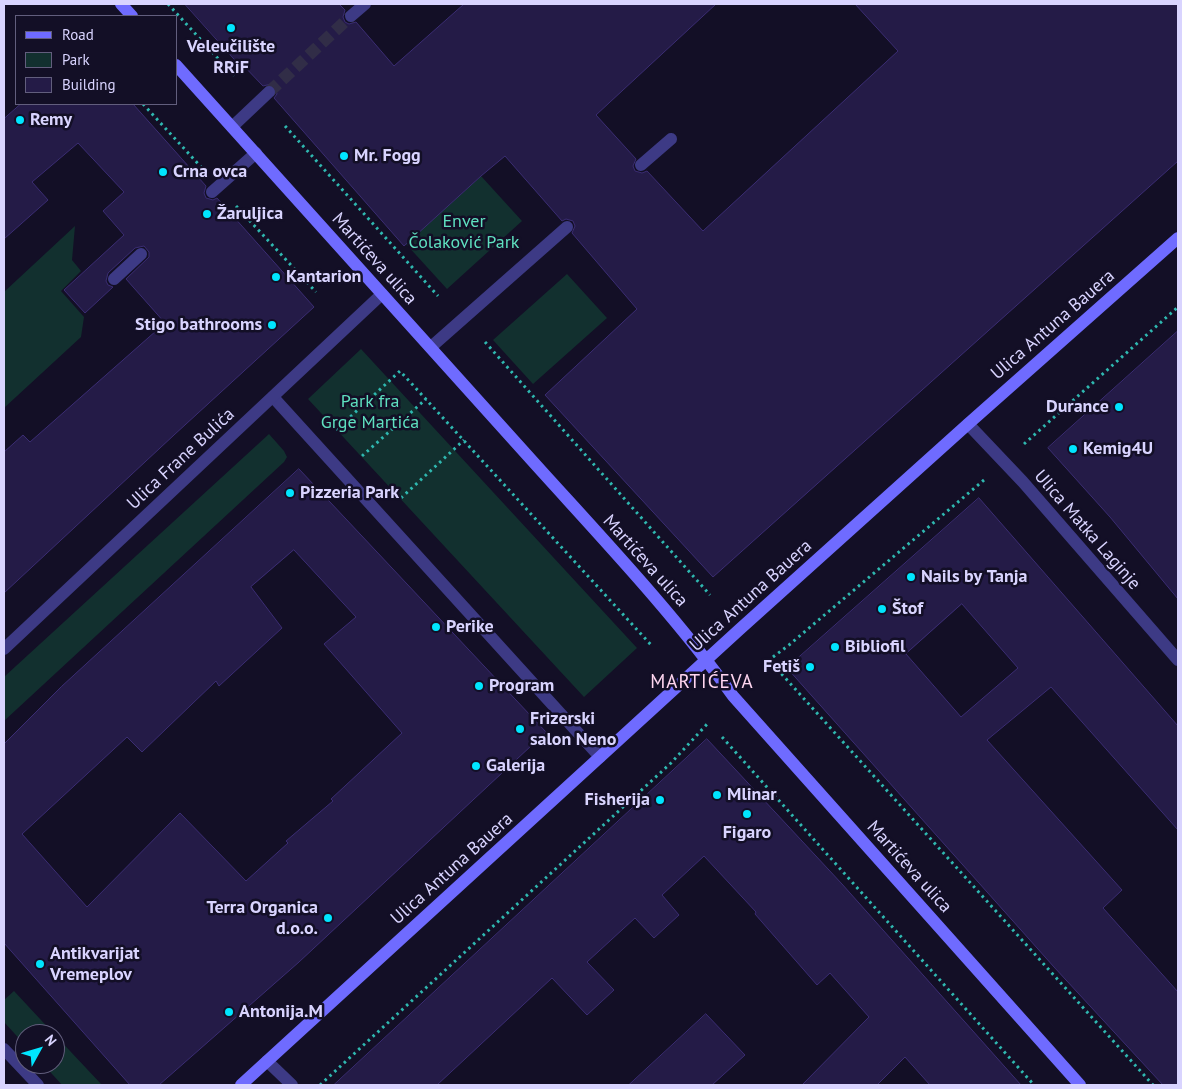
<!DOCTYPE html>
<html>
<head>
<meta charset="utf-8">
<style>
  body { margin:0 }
  #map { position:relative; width:1182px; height:1089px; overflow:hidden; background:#130f26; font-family:"PT Sans",sans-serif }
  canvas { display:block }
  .frame { position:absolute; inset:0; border:5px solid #d9d4ff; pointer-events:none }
  .legend { position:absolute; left:15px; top:15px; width:162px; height:90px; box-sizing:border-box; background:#130f26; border:1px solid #625e7d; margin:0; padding:6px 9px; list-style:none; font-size:15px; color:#d9d4ff }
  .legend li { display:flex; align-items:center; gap:10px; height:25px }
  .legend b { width:25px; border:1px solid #625e7d }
  .north { position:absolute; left:15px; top:1024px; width:50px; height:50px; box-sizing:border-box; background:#130f26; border:1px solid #625e7d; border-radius:50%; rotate:51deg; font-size:14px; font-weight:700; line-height:20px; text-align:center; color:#d9d4ff }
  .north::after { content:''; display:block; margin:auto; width:18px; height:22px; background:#00e5ff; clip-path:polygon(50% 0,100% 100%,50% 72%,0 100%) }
</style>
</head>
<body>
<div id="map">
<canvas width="1182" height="1089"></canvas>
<div class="frame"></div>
<ul class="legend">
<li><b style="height:6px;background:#6f6bff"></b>Road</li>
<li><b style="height:14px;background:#12302f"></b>Park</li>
<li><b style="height:14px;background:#241b47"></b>Building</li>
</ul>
<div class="north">N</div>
</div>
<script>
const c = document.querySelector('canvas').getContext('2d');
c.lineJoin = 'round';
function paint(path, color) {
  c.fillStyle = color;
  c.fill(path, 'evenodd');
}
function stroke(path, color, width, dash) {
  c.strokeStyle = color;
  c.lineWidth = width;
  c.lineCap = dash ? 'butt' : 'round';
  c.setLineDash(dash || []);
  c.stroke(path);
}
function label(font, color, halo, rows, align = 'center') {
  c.font = font + ' "PT Sans",sans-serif';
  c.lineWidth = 5;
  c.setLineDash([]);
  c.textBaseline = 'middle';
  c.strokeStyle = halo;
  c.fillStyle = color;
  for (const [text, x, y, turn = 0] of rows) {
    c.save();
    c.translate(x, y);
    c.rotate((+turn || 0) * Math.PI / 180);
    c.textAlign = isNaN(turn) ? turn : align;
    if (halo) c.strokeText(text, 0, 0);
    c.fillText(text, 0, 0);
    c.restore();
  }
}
paint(new Path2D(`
  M481 176 522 221 447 289 406 244Z
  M75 226 72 260 81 271 61 291 84 317 81 337 4 408V292Z
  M567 274 607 318 533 384 493 340Z
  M361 349 637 648 584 697 308 399Z
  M269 434 284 451 287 457 284 462 4 721V677Z
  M14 991 54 1034H25V1045L4 1022V1000Z
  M55 1035 102 1085H62L43 1064H55Z`), '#12302f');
const building = new Path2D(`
  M185 4H339L345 10 343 17 345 22 349 24 356 22 394 66 464 4H716L596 115 636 159 633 166 635 171 642 173 647 171 703 231 898 51 855 4H1178V161L713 577 545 395 637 309 572 233 575 226 573 221 566 219 562 221 505 156 481 176 404 246 274 98 277 94 275 87 271 84 263 86 240 62 238 63Z
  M21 104H133L206 186 204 193 206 198 213 200 217 198 314 307 174 435 4 593V452L23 435 30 442 165 323 126 279 149 257V252L144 246 135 248 108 273 106 281 108 285 113 287 85 313 64 290 124 235 103 211 124 192 78 143 32 182 48 200 4 239V119Z
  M1178 331V599L1110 517 1048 448Z
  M299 469 546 732 299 962 159 1085H130L4 943V744L61 687ZM294 550 356 617 324 644 402 733 331 799 333 801 286 841 288 843 246 881 180 813 87 907 22 834 127 737 142 752 216 681 219 686 282 628 251 587Z
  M979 498 1178 726V830L1051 687 987 740 1122 890 1103 908 1178 992V1085H1163L1054 967 787 668ZM962 604 1018 668 961 717 906 654Z
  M707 739 842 884 1021 1085H930L905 1057 877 1085H802L869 1017 830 973 817 985 755 914 756 912 704 856 662 895 679 915 654 938 635 918 587 962 614 990 587 1015 552 978 437 1085H334Z
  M706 1014 745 1055 712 1085H629Z`);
paint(building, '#241b47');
stroke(building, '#3b2d73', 1);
stroke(new Path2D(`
  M269 92 351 16`), '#312d47', 12, [12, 6]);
stroke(new Path2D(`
  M168 4 234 76
  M143 104 202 168
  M285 126 438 296
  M236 206 316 292
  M485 342 710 595
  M336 430 400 371 652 646
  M1024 444 1178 307
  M362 456 426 399
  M984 480 789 645 769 660 1153 1085
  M401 498 464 440
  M722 737 1034 1085
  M320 1085 671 763 709 722`), '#2fb8b0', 3, [2.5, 4]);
stroke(new Path2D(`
  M641 165 671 139
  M212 192 256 153
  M114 279 141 254
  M431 347 567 227
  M273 397 600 757
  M267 1061 292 1085`), '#3d3a85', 12);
stroke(new Path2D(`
  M351 16 365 4
  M232 127 269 92
  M968 424 1023 482 1178 660
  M4 649 382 294
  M4 1049 38 1085`), '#3d3a85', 12);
stroke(new Path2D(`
  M121 4 132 16
  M176 65C294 195 411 325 527 455 598 534 672 611 733 696L1080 1085
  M241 1085 740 629 968 424 1178 238`), '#6f6bff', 12);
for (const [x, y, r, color] of [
  [231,28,5,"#00e5ff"],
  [20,120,5,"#00e5ff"],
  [344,156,5,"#00e5ff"],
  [163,172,5,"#00e5ff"],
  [207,214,5,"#00e5ff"],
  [276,277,5,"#00e5ff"],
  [272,325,5,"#00e5ff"],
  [1119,407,5,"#00e5ff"],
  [1073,449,5,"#00e5ff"],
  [290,493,5,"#00e5ff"],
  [911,577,5,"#00e5ff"],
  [882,609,5,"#00e5ff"],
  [436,627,5,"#00e5ff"],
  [835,647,5,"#00e5ff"],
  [810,667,5,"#00e5ff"],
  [479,686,5,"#00e5ff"],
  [520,729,5,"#00e5ff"],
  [476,766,5,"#00e5ff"],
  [717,795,5,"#00e5ff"],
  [660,800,5,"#00e5ff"],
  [747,814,5,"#00e5ff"],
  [328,918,5,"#00e5ff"],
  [40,964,5,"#00e5ff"],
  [229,1012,5,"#00e5ff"]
]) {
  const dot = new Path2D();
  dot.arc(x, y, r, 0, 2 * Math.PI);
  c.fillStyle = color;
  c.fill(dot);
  stroke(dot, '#130f26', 2);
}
label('bold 18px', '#d9d4ff', '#130f26', [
  ["Veleučilište",231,47,"center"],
  ["RRiF",231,68,"center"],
  ["Remy",30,120],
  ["Mr. Fogg",354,156],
  ["Crna ovca",173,172],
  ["Žaruljica",217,214],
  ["Kantarion",286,277],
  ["Stigo bathrooms",262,325,"right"],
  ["Durance",1109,407,"right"],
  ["Kemig4U",1083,449],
  ["Pizzeria Park",300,493],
  ["Nails by Tanja",921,577],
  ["Štof",892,609],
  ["Perike",446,627],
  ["Bibliofil",845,647],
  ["Fetiš",800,667,"right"],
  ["Program",489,686],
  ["Frizerski",530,719],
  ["salon Neno",530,740],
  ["Galerija",486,766],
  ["Mlinar",727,795],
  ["Fisherija",650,800,"right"],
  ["Figaro",747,833,"center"],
  ["Terra Organica",318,908,"right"],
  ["d.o.o.",318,929,"right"],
  ["Antikvarijat",50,954],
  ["Vremeplov",50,975],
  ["Antonija.M",239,1012]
], 'left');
label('18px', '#5fe0c0', '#130f26', [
  ["Enver",464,222],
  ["Čolaković Park",464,243],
  ["Park fra",370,402],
  ["Grge Martića",370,423]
]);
label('18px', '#d9d4ff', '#130f26', [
  ["Martićeva ulica",374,259,48],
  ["Ulica Antuna Bauera",1053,325,-41],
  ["Ulica Frane Bulića",181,459,-43],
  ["Ulica Matka Laginje",1087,530,49],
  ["Martićeva ulica",645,561,48],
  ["Ulica Antuna Bauera",751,596,-42],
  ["Martićeva ulica",909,867,48],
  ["Ulica Antuna Bauera",452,869,-42]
]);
c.letterSpacing = '1px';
label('19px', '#ffd6f0', '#130f26', [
  ["MARTIĆEVA",702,683]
]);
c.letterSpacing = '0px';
</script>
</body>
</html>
